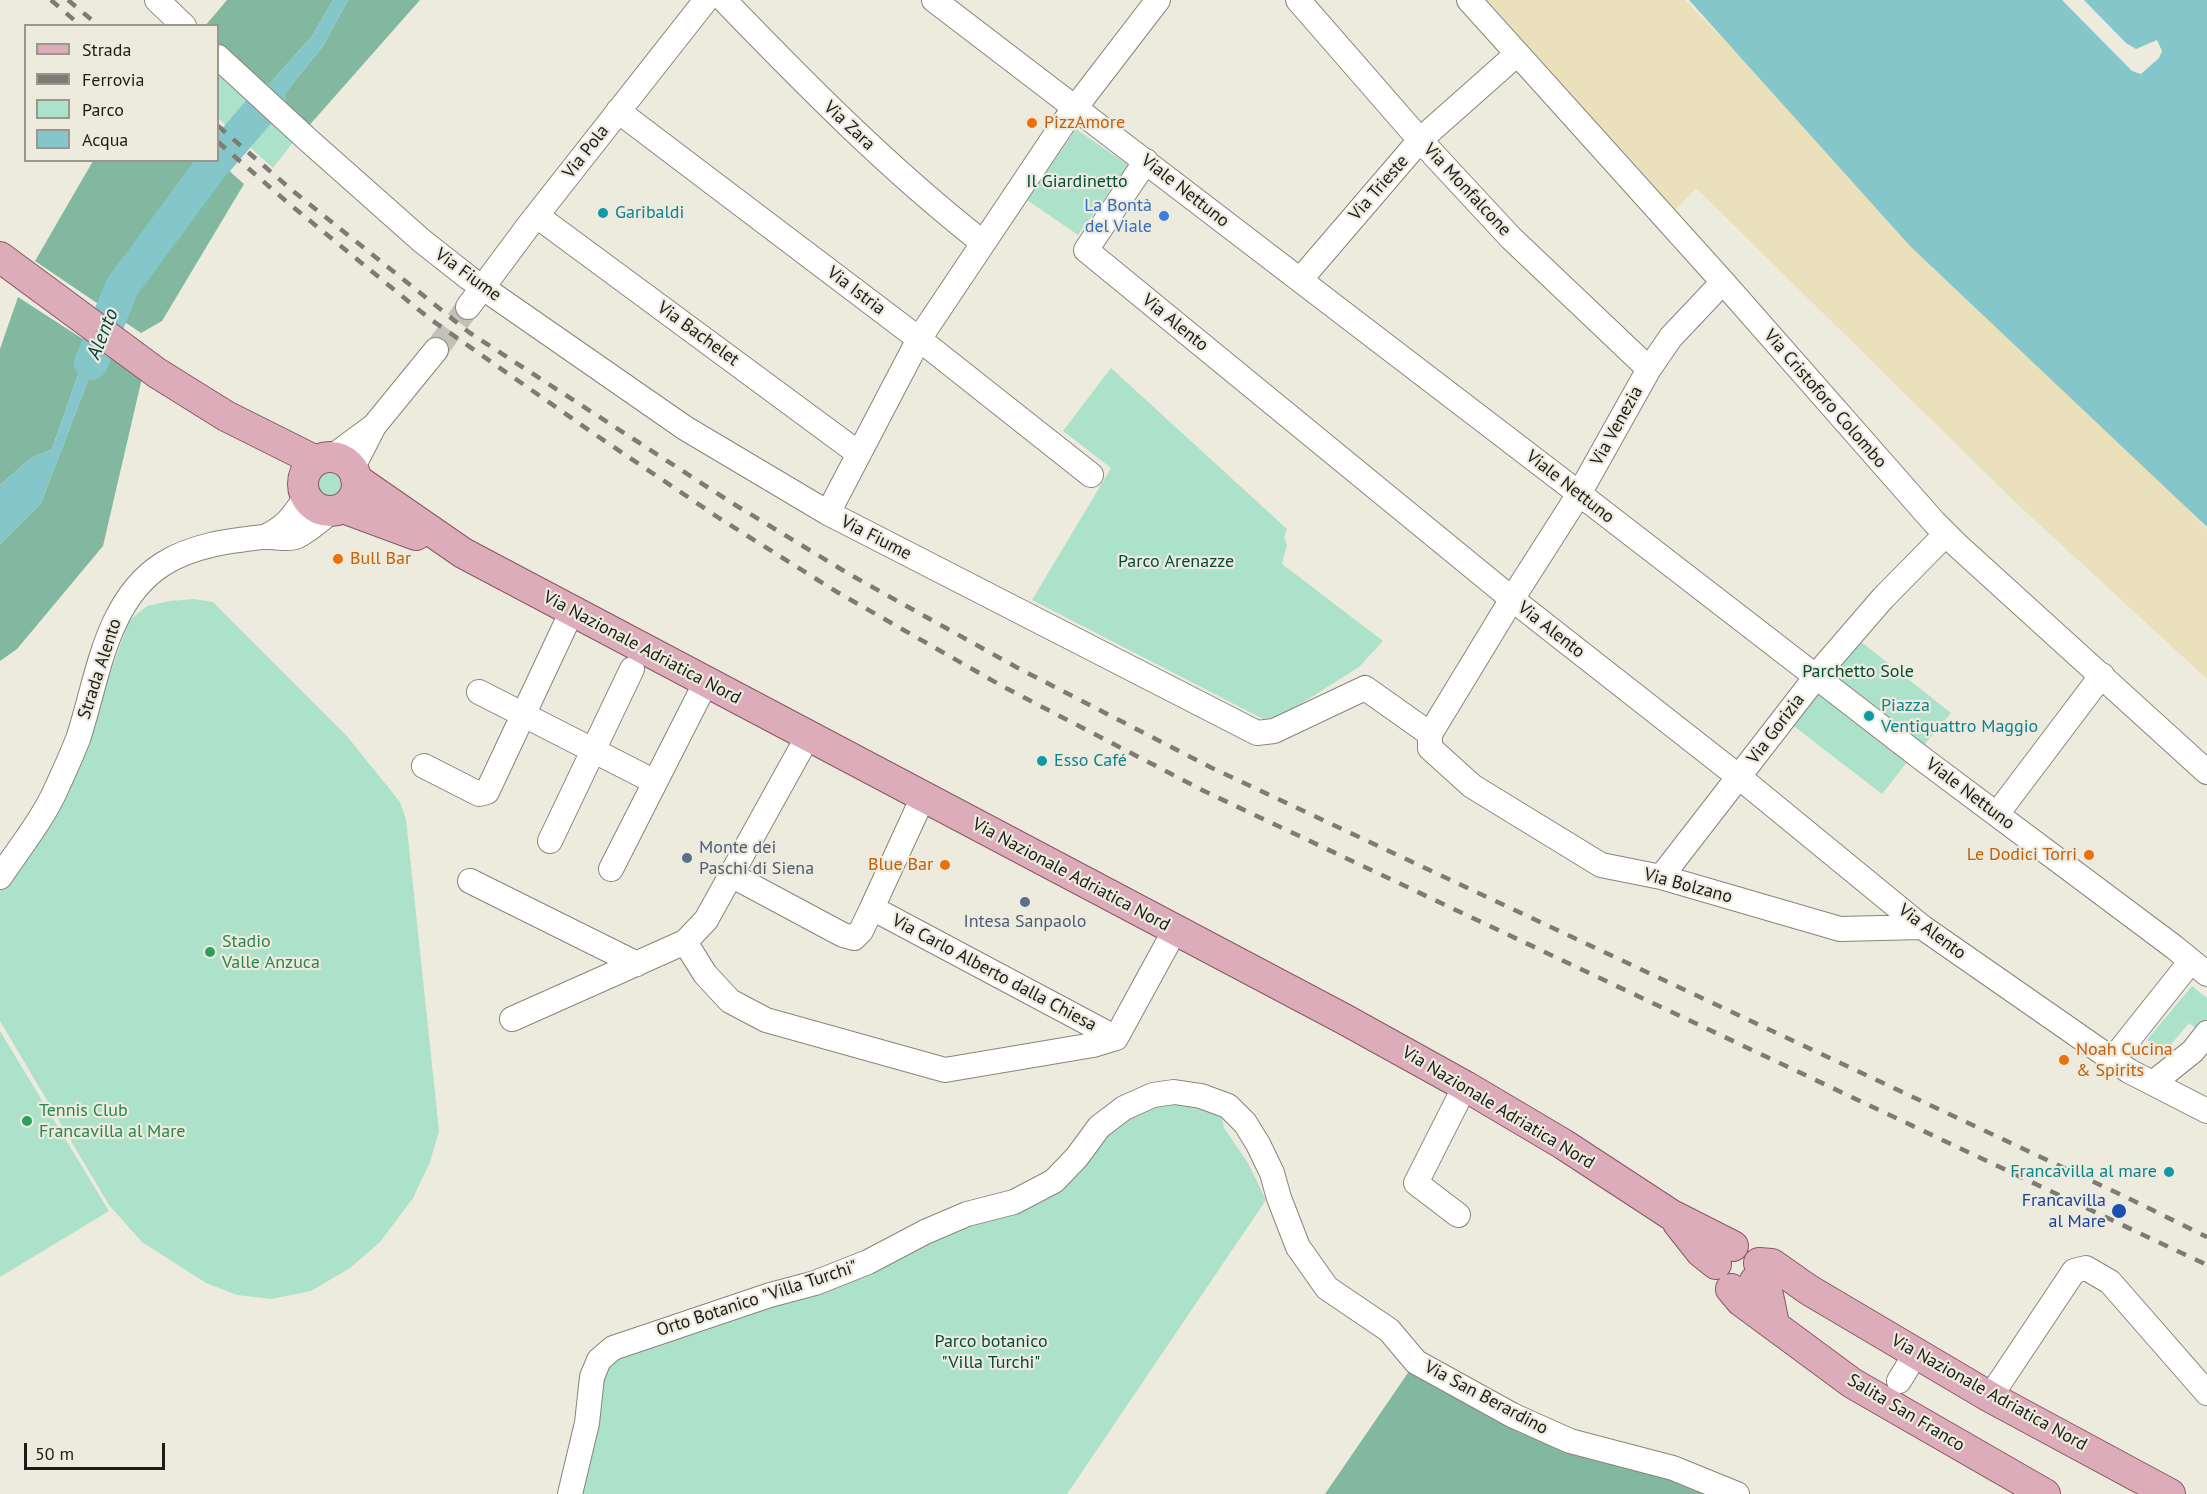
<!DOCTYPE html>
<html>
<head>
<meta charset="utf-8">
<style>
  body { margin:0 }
  #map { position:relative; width:2207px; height:1494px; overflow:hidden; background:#edeade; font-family:"PT Sans",sans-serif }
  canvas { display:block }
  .legend { position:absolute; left:24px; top:24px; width:195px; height:138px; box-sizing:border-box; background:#edeade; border:2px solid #9a988e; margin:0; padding:8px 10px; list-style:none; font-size:18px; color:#1d1c17 }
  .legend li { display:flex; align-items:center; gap:12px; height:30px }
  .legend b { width:30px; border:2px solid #9a988e }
  .scale { position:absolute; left:24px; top:1443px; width:141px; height:27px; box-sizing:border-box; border:3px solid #1d1c17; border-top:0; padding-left:8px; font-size:18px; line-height:21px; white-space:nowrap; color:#1d1c17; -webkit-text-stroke:4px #edeade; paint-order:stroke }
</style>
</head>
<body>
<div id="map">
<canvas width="2207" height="1494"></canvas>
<ul class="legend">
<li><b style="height:8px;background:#ddacbb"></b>Strada</li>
<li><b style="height:8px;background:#7d7b73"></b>Ferrovia</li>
<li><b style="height:16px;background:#ade2ca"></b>Parco</li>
<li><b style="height:16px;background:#84c6c9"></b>Acqua</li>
</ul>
<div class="scale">50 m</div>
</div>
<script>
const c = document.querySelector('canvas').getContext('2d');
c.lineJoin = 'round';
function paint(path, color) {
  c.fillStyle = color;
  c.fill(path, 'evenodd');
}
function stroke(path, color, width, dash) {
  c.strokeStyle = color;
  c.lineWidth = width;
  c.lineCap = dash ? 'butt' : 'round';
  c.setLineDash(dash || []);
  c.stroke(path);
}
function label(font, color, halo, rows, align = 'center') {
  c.font = font + ' "PT Sans",sans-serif';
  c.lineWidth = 4.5;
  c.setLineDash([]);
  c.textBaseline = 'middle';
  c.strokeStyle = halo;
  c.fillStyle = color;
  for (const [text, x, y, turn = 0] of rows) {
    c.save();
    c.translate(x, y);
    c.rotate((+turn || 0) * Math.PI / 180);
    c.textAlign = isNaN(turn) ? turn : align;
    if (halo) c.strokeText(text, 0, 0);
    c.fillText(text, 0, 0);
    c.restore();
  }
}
paint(new Path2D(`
  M218 73 294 141 273 168 218 118Z
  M1076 129 1128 165 1078 235 1027 200Z
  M1111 368 1287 529 1284 537 1287 545 1282 564 1383 641 1359 667 1283 715 1275 718 1263 719 1032 600 1111 468 1063 431Z
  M317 485a13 13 0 1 1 26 0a13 13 0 1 1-26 0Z
  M194 599 213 602 346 735 400 802 406 819 439 1131 430 1162 413 1198 380 1242 350 1268 311 1291 271 1299 237 1295 206 1283 142 1242 109 1205 0 1021V883L75 759 108 679 129 621 147 606 170 601Z
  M1855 637 1951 713 1919 751 1821 676Z
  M1815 683 1911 757 1882 794 1786 720Z
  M2192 986 2207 998V1019L2198 1030 2189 1023 2163 1054 2147 1040Z
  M0 1031 109 1211 0 1277Z
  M1123 1103H1219L1224 1128 1248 1163 1266 1200 1067 1494H564L599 1360 1048 1179Z`), '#ade2ca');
paint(new Path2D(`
  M227 0H333L312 36 264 90 218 49V26H205Z
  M348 0H420L306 129 277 103 323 46Z
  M218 161 244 184 162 321 141 333 35 261 93 161Z
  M18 297 89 343 52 449 31 458 0 485V349Z
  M100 349 142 378 103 546 17 649 0 661V544L41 503Z
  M1412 1367 1718 1494H1325Z`), '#81b89f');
paint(new Path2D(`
  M1479 0H1685L2207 529V679L2013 500 1696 188 1675 210Z`), '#eae0bb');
paint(new Path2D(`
  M333 0H348L323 46 277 103 264 90 312 36Z
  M1689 0H2207V527L1910 246Z
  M253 104 265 116 244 141 227 127 243 116Z
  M89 343 100 349 41 503 0 544V485L31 458 52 449Z`), '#84c6c9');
paint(new Path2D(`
  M2062 0H2084L2126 43 2136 49 2157 40 2162 51 2159 58 2141 74 2132 71Z`), '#edeade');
stroke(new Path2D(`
  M218 159 269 100
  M91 363 122 287 216 160`), '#84c6c9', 34);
stroke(new Path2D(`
  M436 350 468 307`), '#c3c1b6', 24, [24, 12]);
const minor = new Path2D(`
  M157 0 184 26
  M724 0C806 85 889 169 982 242
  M934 0 1564 482 1924 760 2174 947 2207 974
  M1298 0 1420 140 1511 238 1649 369
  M1469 0 1723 282 1934 522 1958 546 2207 772
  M218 57 307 139 422 241 469 278 685 428 828 513 1257 733 1274 731 1365 688 1430 734V748L1472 786 1601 865 1661 877 1840 929 1922 927
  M618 111 919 339 1091 475
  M1146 161 1086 250 1512 599 1739 777 1922 927 2129 1071 2207 1111
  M537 216 858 453
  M1300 280 1420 140 1517 54
  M468 307 529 225 706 0
  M332 457 374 426 436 350
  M352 469 373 428
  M828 513 919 339 1065 121 1158 0
  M265 537C289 525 291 517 306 498
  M479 692 655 782
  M1430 734 1512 599 1579 494 1649 369 1671 337 1723 282
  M424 766 479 794 487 792 572 611
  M923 797 872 908 1116 1038 1175 930
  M1997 814 2102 675
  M550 841 632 669
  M611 869 706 682
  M731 875 843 935 854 938 861 931 872 908
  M0 877C20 847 44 818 58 785 65 770 72 754 78 739 98 679 105 601 163 564 193 545 229 541 263 537 273 536 286 540 295 537 305 534 322 518 332 511
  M1661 877 1826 664 1883 598 1946 534
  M470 881 637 964
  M685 942 705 974 730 1001 766 1020 945 1070 1093 1045 1116 1038
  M512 1019 685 942 706 920 808 736
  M2113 1059 2191 961
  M2153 1083 2193 1051 2207 1033
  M1458 1215 1416 1183 1465 1086
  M1899 1381 1916 1353
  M1990 1397 2074 1271 2086 1268 2110 1282 2207 1393
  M570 1494 587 1423 592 1377 599 1360 613 1348 770 1295 815 1283 868 1262 925 1232 967 1214 1014 1202 1054 1181 1077 1157 1099 1127 1124 1108 1153 1095 1174 1092 1201 1096 1228 1106 1245 1123 1258 1144 1272 1173 1279 1198 1298 1247 1327 1288 1389 1330 1416 1362 1512 1415 1570 1441 1673 1468 1737 1494`);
const major = new Path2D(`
  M0 257 157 373 226 416 316 461
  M303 484a27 27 0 1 1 54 0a27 27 0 1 1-54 0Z
  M356 479 463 553 1344 1019 1465 1086 1563 1144 1670 1214 1733 1246
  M343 508 416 535
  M1678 1223 1701 1252 1716 1264
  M1759 1263 1772 1264 1809 1290 1990 1397 2170 1494
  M1755 1281 1768 1295 1774 1324
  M1731 1289 1741 1301 1852 1383 2045 1494`);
stroke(minor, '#88857a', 26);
stroke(major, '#8b5664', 32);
stroke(minor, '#fff', 24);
stroke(major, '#ddacbb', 30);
stroke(new Path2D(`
  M51 0 81 26
  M68 0 99 26
  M218 126 293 191 470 333 732 503 849 574 1016 667 1212 768 2126 1197 2207 1237
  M218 142 287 202 430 319 590 431 719 518 837 592 1002 686 1204 791 2207 1265`), '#7d7b73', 4.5, [10, 10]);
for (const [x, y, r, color] of [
  [1032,123,6,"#e8710a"],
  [603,213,6,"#0f9aa8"],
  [1164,216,6,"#3f7fe0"],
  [338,559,6,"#e8710a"],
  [1869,716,6,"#0f9aa8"],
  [1042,761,6,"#0f9aa8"],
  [2089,855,6,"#e8710a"],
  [687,858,6,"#5c6f8a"],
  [945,865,6,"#e8710a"],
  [1025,902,6,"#5c6f8a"],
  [210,952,6,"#2e9e5b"],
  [2064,1060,6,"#e8710a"],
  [27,1121,6,"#2e9e5b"],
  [2169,1172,6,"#0f9aa8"],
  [2119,1211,8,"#1a4fb4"]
]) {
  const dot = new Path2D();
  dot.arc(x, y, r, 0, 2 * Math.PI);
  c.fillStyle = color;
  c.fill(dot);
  stroke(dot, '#edeade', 2);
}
label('18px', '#c56008', '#edeade', [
  ["PizzAmore",1044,123],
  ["Bull Bar",350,559],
  ["Le Dodici Torri",2077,855,"right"],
  ["Blue Bar",933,865,"right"],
  ["Noah Cucina",2076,1050],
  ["& Spirits",2076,1071]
], 'left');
label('18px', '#1d1c17', '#edeade', [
  ["Via Zara",849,126,43],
  ["Via Pola",586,152,-52],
  ["Via Trieste",1379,188,-49],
  ["Via Monfalcone",1467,190,47],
  ["Viale Nettuno",1185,191,38],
  ["Via Fiume",468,275,36],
  ["Via Istria",856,291,37],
  ["Via Alento",1175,323,39],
  ["Via Bachelet",698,334,36],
  ["Via Cristoforo Colombo",1825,399,49],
  ["Via Venezia",1617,426,-61],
  ["Viale Nettuno",1570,487,38],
  ["Via Fiume",876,538,27],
  ["Via Alento",1551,630,38],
  ["Via Nazionale Adriatica Nord",642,648,28],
  ["Strada Alento",100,669,-72],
  ["Via Gorizia",1776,729,-53],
  ["Viale Nettuno",1970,794,37],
  ["Via Nazionale Adriatica Nord",1071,875,28],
  ["Via Bolzano",1688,886,15],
  ["Via Alento",1932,932,37],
  ["Via Carlo Alberto dalla Chiesa",994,973,28],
  ["Via Nazionale Adriatica Nord",1498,1108,31],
  ["Orto Botanico \"Villa Turchi\"",757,1299,-18],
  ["Via Nazionale Adriatica Nord",1989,1393,29],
  ["Via San Berardino",1486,1398,28],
  ["Salita San Franco",1906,1413,31]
]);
label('18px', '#004d35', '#edeade', [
  ["Il Giardinetto",1077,182],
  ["Parco Arenazze",1176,562],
  ["Parchetto Sole",1858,672],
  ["Parco botanico",991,1342],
  ["\"Villa Turchi\"",991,1363]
]);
label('18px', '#366cbe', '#edeade', [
  ["La Bontà",1152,206],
  ["del Viale",1152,227]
], 'right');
label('18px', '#0d838f', '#edeade', [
  ["Garibaldi",615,213],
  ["Piazza",1881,706],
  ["Ventiquattro Maggio",1881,727],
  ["Esso Café",1054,761],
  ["Francavilla al mare",2157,1172,"right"]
], 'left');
label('18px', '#4e5e75', '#edeade', [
  ["Monte dei",699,848],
  ["Paschi di Siena",699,869],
  ["Intesa Sanpaolo",1025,922,"center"]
], 'left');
label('18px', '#27864d', '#edeade', [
  ["Stadio",222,942],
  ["Valle Anzuca",222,963],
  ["Tennis Club",39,1111],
  ["Francavilla al Mare",39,1132]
], 'left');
label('18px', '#164399', '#edeade', [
  ["Francavilla",2106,1201],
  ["al Mare",2106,1222]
], 'right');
label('italic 20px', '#014345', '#edeade', [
  ["Alento",103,334,-68]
]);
</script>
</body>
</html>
